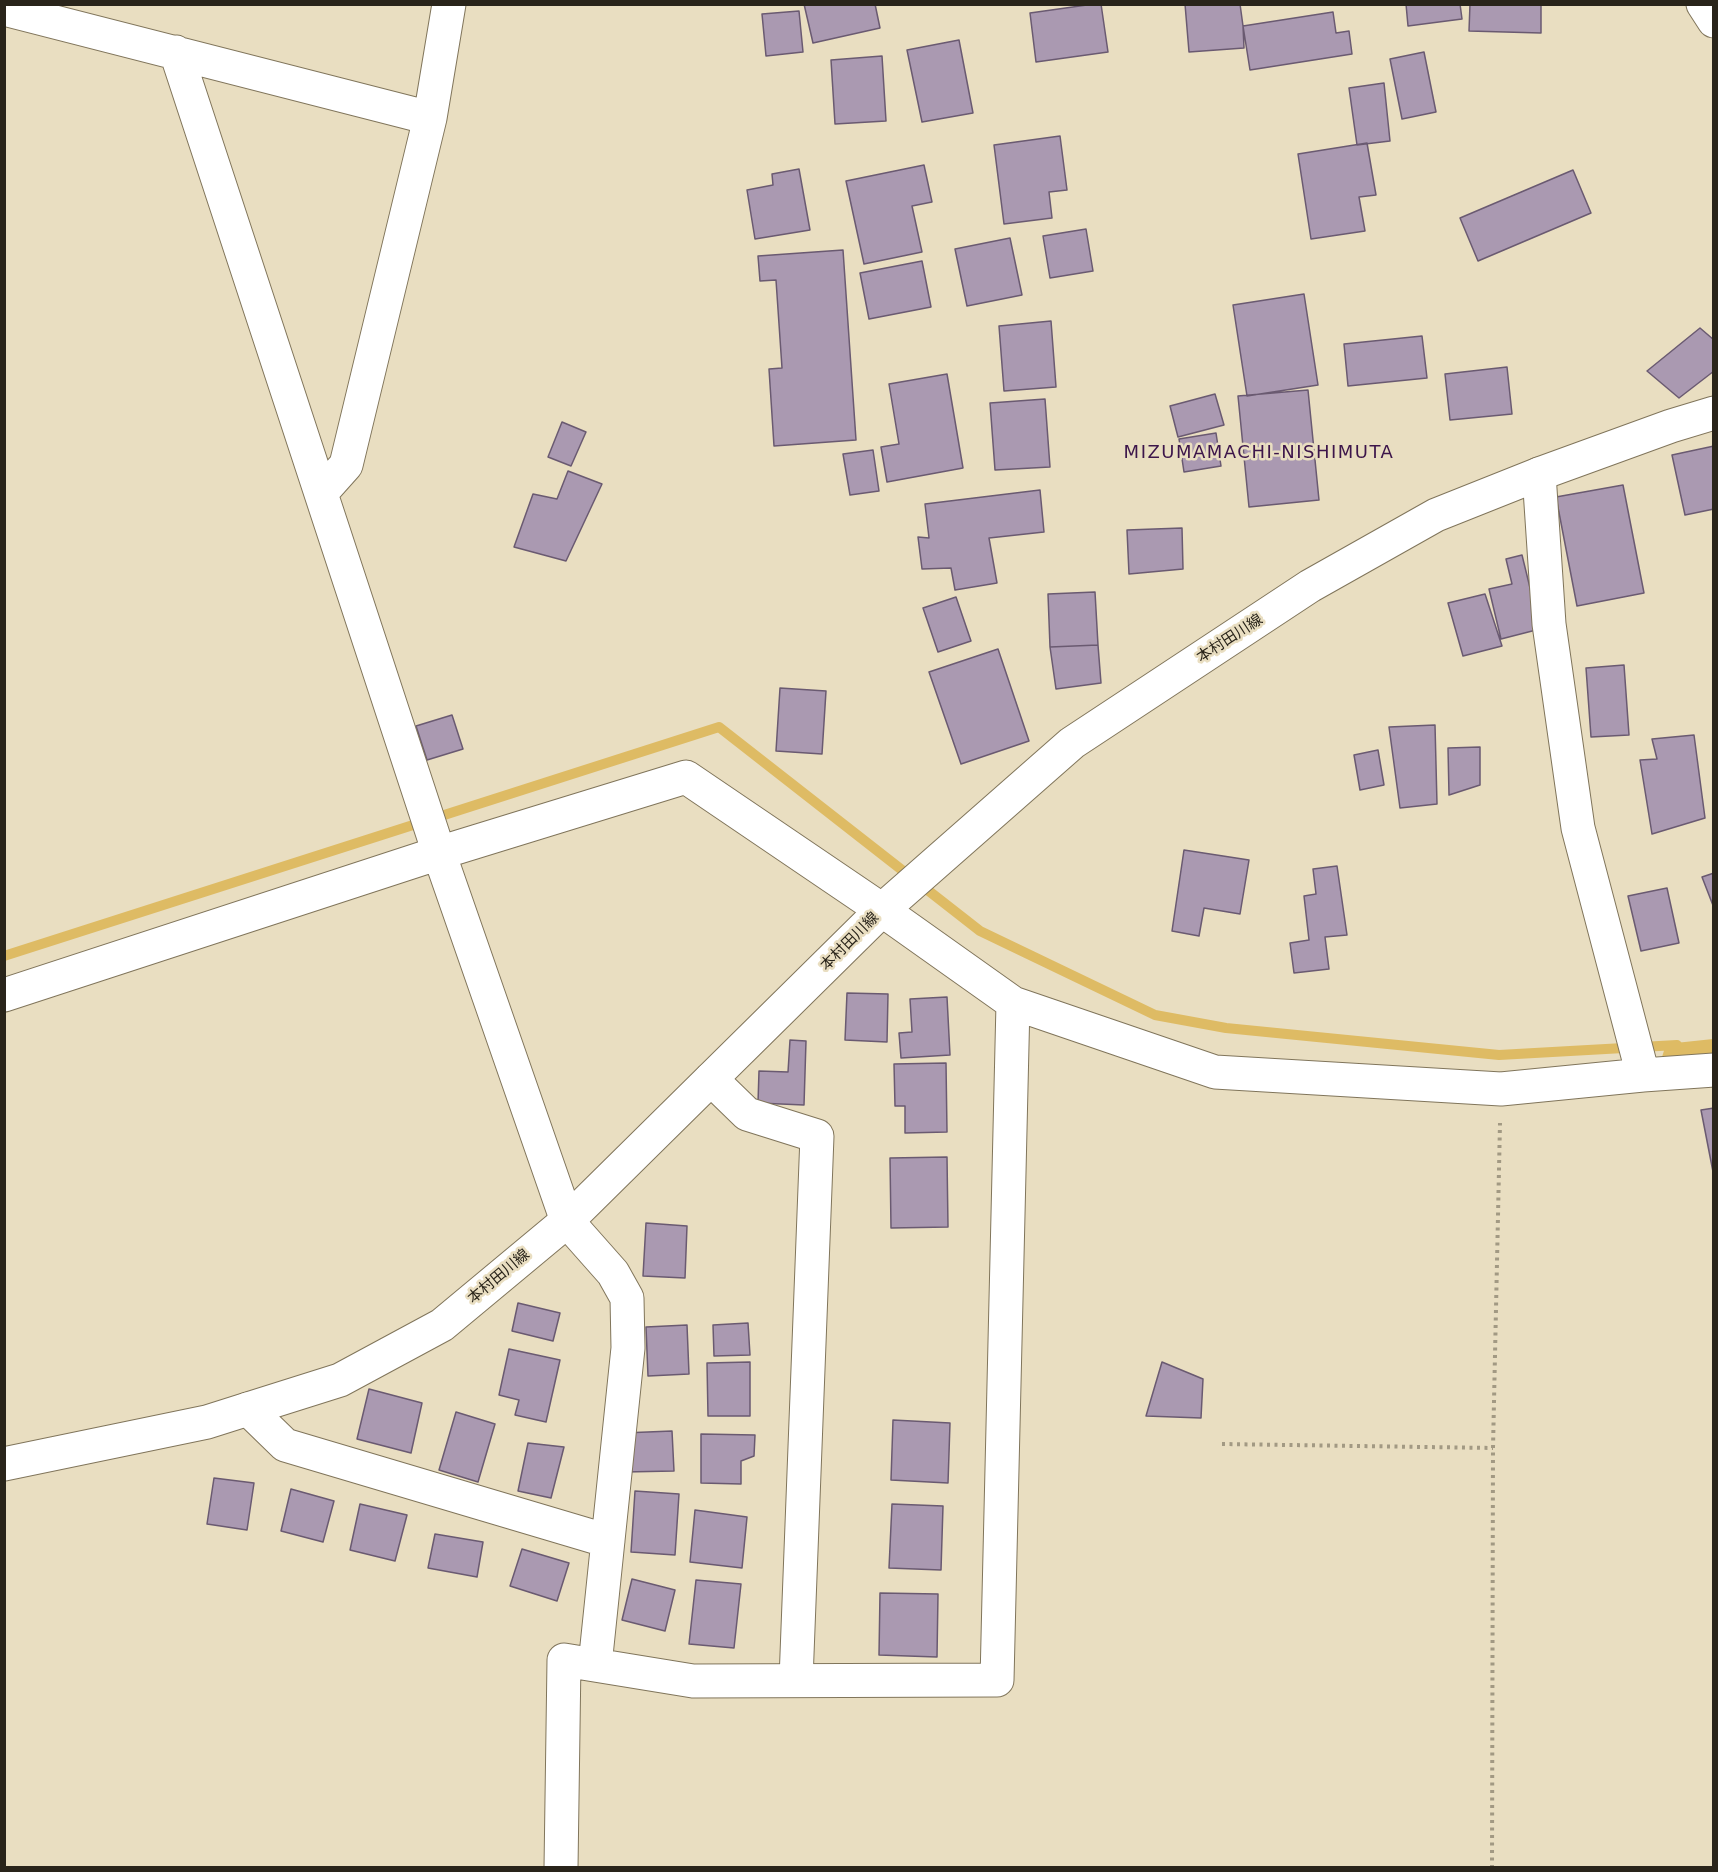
<!DOCTYPE html>
<html>
<head>
<meta charset="utf-8">
<style>
  body { margin:0 }
  #map { position:relative; width:1718px; height:1872px; overflow:hidden; background:#e9dec1; font-family:"DejaVu Sans",sans-serif }
  canvas { display:block }
  .frame { position:absolute; inset:0; border:6px solid #29241a; pointer-events:none }
</style>
</head>
<body>
<div id="map">
<canvas width="1718" height="1872"></canvas>
<div class="frame"></div>
</div>
<script>
const c = document.querySelector('canvas').getContext('2d');
c.lineJoin = 'round';
function paint(path, color) {
  c.fillStyle = color;
  c.fill(path, 'evenodd');
}
function stroke(path, color, width, dash) {
  c.strokeStyle = color;
  c.lineWidth = width;
  c.lineCap = dash ? 'butt' : 'round';
  c.setLineDash(dash || []);
  c.stroke(path);
}
function label(font, color, halo, rows, align = 'center') {
  c.font = font + ' "DejaVu Sans","Noto Sans JP",sans-serif';
  c.lineWidth = 5;
  c.setLineDash([]);
  c.textBaseline = 'middle';
  c.strokeStyle = halo;
  c.fillStyle = color;
  for (const [text, x, y, turn = 0] of rows) {
    c.save();
    c.translate(x, y);
    c.rotate((+turn || 0) * Math.PI / 180);
    c.textAlign = isNaN(turn) ? turn : align;
    if (halo) c.strokeText(text, 0, 0);
    c.fillText(text, 0, 0);
    c.restore();
  }
}
paint(new Path2D(`
  M1713 1039V1053L1662 1057 1666 1044Z`), '#debb64');
stroke(new Path2D(`
  M4 956 719 727 980 931 1155 1015 1226 1028 1499 1055 1677 1045`), '#debb64', 10);
const building = new Path2D(`
  M804 4H875L880 28 813 43Z
  M1094 4H1101L1108 52 1036 62 1030 13Z
  M1185 4H1240L1243 26 1244 48 1189 52Z
  M1406 4H1460L1462 19 1408 26Z
  M1470 4H1541V33L1469 31Z
  M799 11 803 52 766 56 762 14Z
  M1333 12 1336 33 1349 31 1352 54 1250 70 1243 26Z
  M959 40 973 113 922 122 907 50Z
  M1424 52 1436 112 1402 119 1390 59Z
  M882 56 886 121 835 124 831 60Z
  M1384 83 1390 141 1357 145 1349 88Z
  M1060 136 1067 190 1049 192 1052 218 1004 224 994 145Z
  M1367 143 1376 195 1359 197 1365 231 1311 239 1298 154Z
  M924 165 932 202 912 206 922 252 864 264 846 181Z
  M799 169 810 230 755 239 747 190 773 185 772 174Z
  M1573 170 1591 213 1478 261 1460 218Z
  M1086 229 1093 271 1050 278 1043 236Z
  M1010 238 1022 295 967 306 955 249Z
  M843 250 856 440 774 446 769 369 782 368 776 280 760 281 758 256Z
  M922 261 931 307 869 319 860 273Z
  M1304 294 1318 385 1247 396 1233 305Z
  M1051 321 1056 387 1004 391 999 326Z
  M1700 328 1714 340V371L1679 398 1647 371Z
  M1422 336 1427 378 1348 386 1344 344Z
  M1507 367 1512 414 1450 420 1445 374Z
  M947 374 963 468 887 482 881 447 899 444 889 384Z
  M1308 390 1319 500 1249 507 1238 396Z
  M1215 394 1224 425 1178 437 1170 406Z
  M1045 399 1050 467 995 470 990 403Z
  M562 422 586 432 571 466 548 457Z
  M1216 433 1221 466 1184 472 1179 439Z
  M1714 446V509L1685 515 1672 455Z
  M873 450 879 491 850 495 843 454Z
  M568 471 602 484 566 561 514 547 533 494 557 499Z
  M1623 485 1644 593 1577 606 1556 497Z
  M1040 490 1044 532 989 538 997 583 955 590 951 568 922 569 918 537 929 538 925 504Z
  M1182 528 1183 569 1129 574 1127 530Z
  M1522 555 1540 629 1501 639 1489 589 1512 584 1506 559Z
  M1095 592 1098 645 1050 647 1048 594Z
  M1485 594 1502 646 1463 656 1448 603Z
  M956 597 971 641 938 652 923 608Z
  M1098 645 1101 683 1056 689 1050 647Z
  M998 649 1029 741 961 764 929 672Z
  M1624 665 1629 735 1591 737 1586 668Z
  M780 688 826 691 822 754 776 751Z
  M452 715 463 749 427 760 416 726Z
  M1435 725 1437 804 1400 808 1389 727Z
  M1694 735 1705 818 1652 834 1640 760 1657 759 1652 739Z
  M1480 747V785L1449 795 1448 748Z
  M1378 750 1384 785 1360 790 1354 755Z
  M1184 850 1249 860 1240 914 1204 908 1199 936 1172 931Z
  M1337 866 1347 935 1325 937 1329 969 1294 973 1290 943 1309 940 1304 896 1316 894 1313 869Z
  M1714 873V908L1702 877Z
  M1667 888 1679 943 1641 951 1628 896Z
  M847 993 888 994 887 1042 845 1040Z
  M947 997 950 1055 901 1058 899 1033 912 1032 910 999Z
  M790 1040 806 1041 804 1105 758 1103 759 1071 788 1072Z
  M946 1063 947 1132 905 1133V1106H895L894 1064Z
  M1714 1108V1177L1701 1110Z
  M947 1157 948 1227 891 1228 890 1158Z
  M646 1223 687 1226 685 1278 643 1276Z
  M518 1303 560 1313 553 1341 512 1331Z
  M748 1323 750 1355 714 1356 713 1325Z
  M687 1325 689 1374 648 1376 646 1327Z
  M509 1349 560 1360 546 1422 515 1415 519 1400 499 1395Z
  M750 1362V1416H708L707 1363Z
  M1162 1362 1203 1379 1201 1418 1146 1416Z
  M369 1389 422 1403 411 1453 357 1439Z
  M456 1412 495 1424 478 1482 439 1470Z
  M893 1420 950 1423 948 1483 891 1480Z
  M672 1431 674 1471 624 1472 623 1433Z
  M701 1434 755 1435 754 1456 741 1461V1484L701 1483Z
  M528 1443 564 1447 551 1498 518 1491Z
  M214 1478 254 1483 247 1530 207 1524Z
  M291 1489 334 1501 323 1542 281 1531Z
  M635 1491 679 1494 675 1555 631 1552Z
  M360 1504 407 1515 395 1561 350 1550Z
  M892 1504 943 1506 941 1570 889 1568Z
  M695 1510 747 1517 742 1568 690 1562Z
  M435 1534 483 1542 477 1577 428 1568Z
  M522 1549 569 1563 557 1601 510 1586Z
  M632 1579 675 1590 665 1631 622 1620Z
  M696 1580 741 1584 734 1648 689 1644Z
  M880 1593 938 1594 937 1657 879 1655Z`);
paint(building, '#aa99b1');
stroke(building, '#6a5a71', 1.5);
const minor = new Path2D(`
  M1703 4 1714 21
  M4 9 430 118
  M176 52 439 853 567 1221 613 1273 627 1298 628 1348 595 1665
  M1539 474 1549 624 1578 828 1643 1075
  M321 493 346 465 430 118 449 4
  M4 995 439 853 686 777 882 910 1013 1003 1215 1072 1501 1089 1643 1075 1714 1070
  M711 1079 747 1114 817 1136 796 1680
  M248 1409 285 1445 608 1541
  M561 1868 564 1660 693 1681 997 1680 1013 1003`);
const secondary = new Path2D(`
  M4 1464 207 1422 248 1409 340 1380 442 1325 567 1221 882 910 1072 743 1310 586 1436 515 1539 474 1671 426 1714 413`);
stroke(minor, '#80755b', 35);
stroke(secondary, '#80755b', 35);
stroke(new Path2D(`
  M1222 1444 1493 1448
  M1492 1868 1493 1448 1500 1123`), '#a29983', 4, [3, 4.5]);
stroke(minor, '#fff', 33);
stroke(secondary, '#fff', 33);
label('15px', '#29241a', '#e9dec1', [
  ["本村田川線",1230,639,-33],
  ["本村田川線",850,942,-45],
  ["本村田川線",499,1277,-40]
]);
c.letterSpacing = '1.5px';
label('18px', '#3c154a', '#e9dec1', [
  ["MIZUMAMACHI-NISHIMUTA",1259,453]
]);
c.letterSpacing = '0px';
</script>
</body>
</html>
